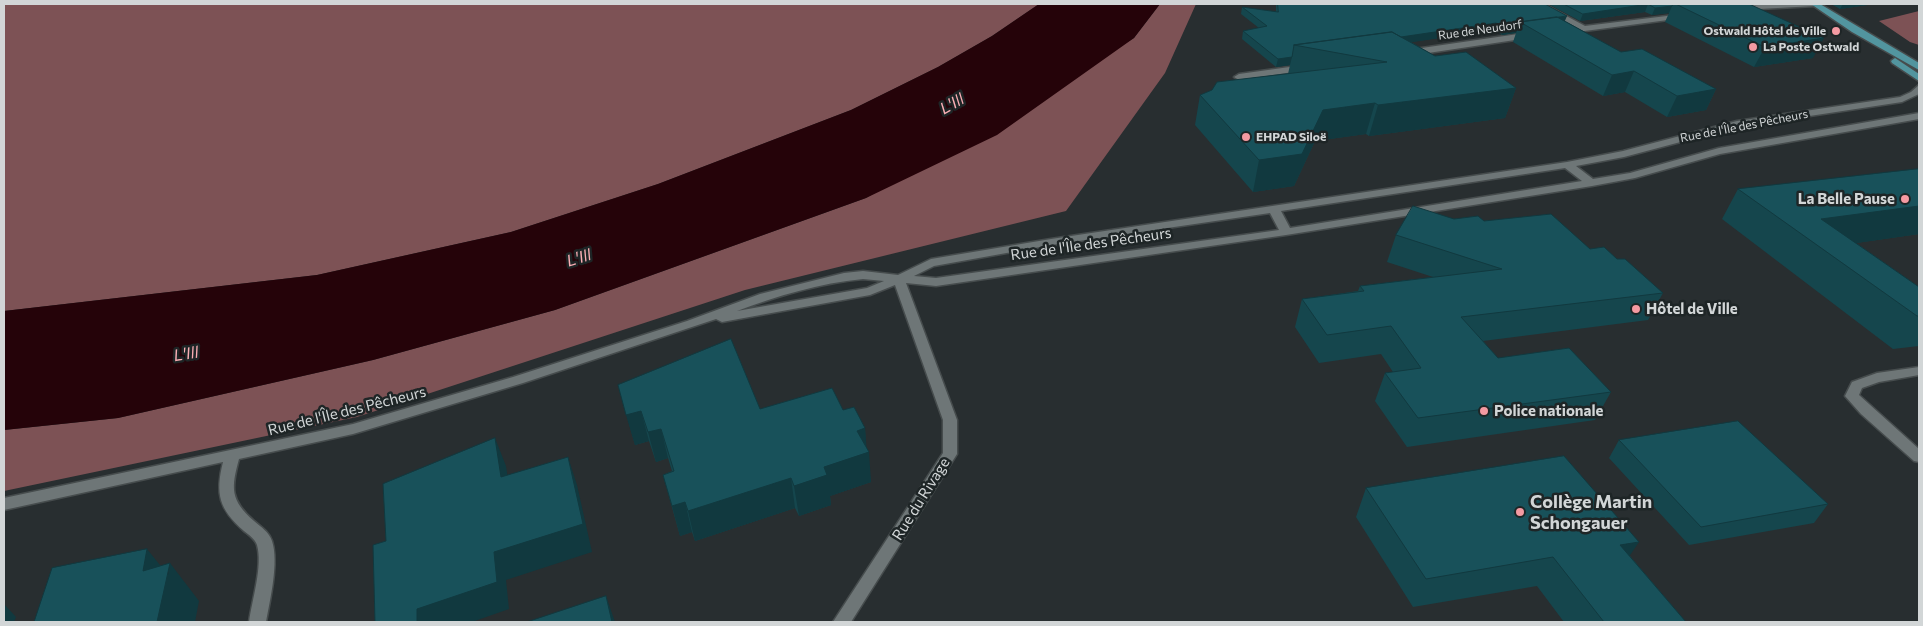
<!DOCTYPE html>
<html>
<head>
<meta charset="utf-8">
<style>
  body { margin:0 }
  #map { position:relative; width:1923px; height:626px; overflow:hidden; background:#282e30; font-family:Commissioner,sans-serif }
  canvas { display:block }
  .frame { position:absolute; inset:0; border:5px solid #d2d6d7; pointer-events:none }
</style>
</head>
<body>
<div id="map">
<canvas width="1923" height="626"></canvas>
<div class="frame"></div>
</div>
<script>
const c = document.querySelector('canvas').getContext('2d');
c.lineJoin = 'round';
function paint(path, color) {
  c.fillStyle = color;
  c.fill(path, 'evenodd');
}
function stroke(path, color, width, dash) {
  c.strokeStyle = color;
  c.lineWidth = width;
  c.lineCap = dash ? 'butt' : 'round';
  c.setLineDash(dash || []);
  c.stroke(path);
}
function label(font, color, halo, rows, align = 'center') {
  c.font = font + ' Commissioner,sans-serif';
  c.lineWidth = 5;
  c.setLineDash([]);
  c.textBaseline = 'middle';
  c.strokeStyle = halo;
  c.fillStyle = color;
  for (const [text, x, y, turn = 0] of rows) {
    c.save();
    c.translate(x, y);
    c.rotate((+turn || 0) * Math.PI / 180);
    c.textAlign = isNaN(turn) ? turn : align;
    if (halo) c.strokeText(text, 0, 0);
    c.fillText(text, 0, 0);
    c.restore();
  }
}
paint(new Path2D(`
  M4 4H1039L992 36 938 67 851 110 658 184 511 232 317 275 4 311Z
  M1160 4H1196L1165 73 1066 211 745 290 357 417 4 491V430L118 418 373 360 555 310 866 198 1134 38Z
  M1919 11V45L1910 42 1879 21Z`), '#7d5255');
paint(new Path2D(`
  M1039 4H1160L1134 38 997 135 866 198 555 310 373 360 118 418 4 430V311L317 275 511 232 658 184 851 110 938 67 992 36Z`), '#250309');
const minor = new Path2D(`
  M1534 4H1544L1585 26 1683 14 1687 16 1683 18 1562 34 1558 31 1559 29 1575 27Z
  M1775 4H1819L1815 6 1740 10 1736 8 1740 6Z
  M1532 32 1536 35 1535 37 1408 56 1404 53 1408 50Z
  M1304 65 1308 68 1307 70 1239 80 1234 77 1239 74Z
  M1919 85V94L1902 102 1737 127 1624 157 1576 166 1593 179 1630 173 1719 148 1919 113V119L1720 154 1635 178 1592 186 1286 235 936 286 906 283 957 420V454L851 622H833L943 453V420L895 285 870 295 722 322 716 319 523 383 353 434 239 459C231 488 230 500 254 521 261 527 269 532 272 541 279 562 270 600 266 622H249C252 600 263 566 257 545 255 539 249 535 244 531 219 509 215 494 223 462L4 510V498L353 424 513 377 687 321 760 294 844 273 863 271 898 275 931 259 1051 239 1567 162 1623 151 1737 121 1900 97 1911 92ZM1565 168 1582 181 1290 228 1281 211ZM1270 213 1279 230 936 278 914 276 934 266 1051 245ZM863 279 884 281 867 288 737 311C777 296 820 283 863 279Z
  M1919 367V375L1879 382 1862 388 1859 395 1919 449V462L1914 461 1861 414 1845 396 1852 382 1877 373Z`);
const major = new Path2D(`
  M1811 4H1820L1919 63V70L1852 32Z
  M1895 58 1919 74V81L1892 63 1891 61Z`);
stroke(minor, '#464c4d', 3);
stroke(major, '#464c4d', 3);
paint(minor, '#6e7677');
paint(major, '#52959f');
paint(new Path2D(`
  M1276 4H1545L1565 21 1621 52 1716 89 1706 110 1667 117 1625 92 1603 96 1513 42 1516 33 1502 35 1494 30 1411 42 1435 56 1516 88 1505 118 1369 136 1366 134 1315 141 1294 186 1253 192 1195 125 1200 95 1288 74 1290 65 1276 67 1242 39 1243 31 1259 28 1241 14 1242 7 1276 12Z
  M1548 4H1749L1813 58 1754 67 1665 22 1669 13 1652 15 1645 12 1580 21Z
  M1831 4H1874L1840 9Z
  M1919 169V234L1856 243 1919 287V346L1893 349 1722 219 1738 189Z
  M1454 219 1484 221 1590 249 1617 259 1663 293 1648 320 1483 341 1498 358 1611 392 1595 420 1407 447 1375 401 1385 373 1393 372 1381 354 1319 363 1295 327 1302 299 1358 291 1360 286 1433 277 1387 262 1396 235Z
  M618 385 760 409 843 410 865 428 866 448 871 482 830 496 831 505 799 516 795 508 695 541 692 532 680 536 663 475 672 471 668 458 656 462 649 441 635 445Z
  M1619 440 1828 504 1814 523 1689 545 1609 458Z
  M1366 488 1630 556 1686 622H1564L1537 586 1413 607 1356 517Z`), '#15464d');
paint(new Path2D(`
  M1648 4 1645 12 1580 21 1583 14Z
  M1843 4H1874L1840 9Z
  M1672 6 1669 13 1652 15 1655 8Z
  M1567 16 1564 23 1536 20Z
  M1496 23 1494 30 1373 48 1367 42Z
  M1519 26 1516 33 1502 35 1504 28Z
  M1824 38 1813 58 1754 67 1765 47Z
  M1292 57 1290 65 1276 67 1278 59Z
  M1634 71 1625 92 1603 96 1612 75Z
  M1516 88 1505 118 1369 136 1378 105Z
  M1716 89 1706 110 1667 117 1677 96Z
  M1375 103 1366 134 1315 141 1294 186 1253 192 1259 160 1323 110Z
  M1919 206V234L1822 248 1821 219Z
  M641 411 649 441 635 445 626 415Z
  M865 428 867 453 869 452 871 482 830 496 831 505 799 516 794 486 824 467 857 431Z
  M661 429 668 458 656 462 648 432Z
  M495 438 506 466 512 505 501 477Z
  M568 457 577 485 592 552 506 580 509 609 472 622H417V609Z
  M791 478 795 508 695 541 688 511Z
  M685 502 692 532 680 536 672 506Z
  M1639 542 1620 570V545Z
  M147 549 168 575 170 563 199 601 195 622H157L143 571Z
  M606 596 615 622H612Z
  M4 604 16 617 14 622H4Z`), '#11393f');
const building = new Path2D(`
  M1278 4H1545L1567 16 1520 22 1519 26 1504 28 1496 23 1401 37 1392 32 1294 45 1292 57 1278 59 1243 31 1267 26 1242 7 1278 12Z
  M1564 4H1673L1672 6 1655 8 1648 4 1583 14Z
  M1676 4H1749L1824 38 1765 47Z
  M1557 17 1621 52 1642 49 1716 89 1677 96 1634 71 1612 75 1520 22Z
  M1392 32 1435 56 1466 52 1516 88 1378 105 1375 103 1323 110 1302 154 1259 160 1200 95 1212 90 1217 82 1387 62 1294 45Z
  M1919 169V206L1821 219 1919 287V316H1917L1738 189Z
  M1413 206 1454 219 1478 216 1484 221 1551 214 1590 249 1604 247 1617 259H1625L1663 293 1461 317 1498 358 1569 348 1611 392 1418 418 1385 373 1421 368 1391 326 1327 335 1302 299 1364 291 1360 286 1502 269 1396 235Z
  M731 339 760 409 832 388 843 410 854 407 865 428 857 431 869 452 824 467 827 475 794 486 791 478 688 511 685 502 672 506 663 475 674 471 661 429 648 432 641 411 626 415 618 385Z
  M1738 421 1828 504 1701 527 1619 440Z
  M495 438 501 477 568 457 583 524 494 552 497 582 417 609V622H375L373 545 386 541 383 484Z
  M1564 456 1639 542 1620 545 1686 622H1604L1553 557 1426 579 1366 488Z
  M147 549 143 571 170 563 157 622H34L52 568Z
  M606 596 612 622H527Z`);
paint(building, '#18515a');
stroke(building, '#11393f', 1);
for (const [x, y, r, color] of [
  [1836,31,5,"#f49aa2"],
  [1753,47,5,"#f49aa2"],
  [1246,137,5,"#f49aa2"],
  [1905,199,5,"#f49aa2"],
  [1636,309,5,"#f49aa2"],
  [1484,411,5,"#f49aa2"],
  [1520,512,5,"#f49aa2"]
]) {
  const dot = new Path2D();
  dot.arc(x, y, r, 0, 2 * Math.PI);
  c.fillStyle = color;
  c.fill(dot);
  stroke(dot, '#1e2526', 2);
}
label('12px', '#d2d6d7', '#1e2526', [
  ["Rue de Neudorf",1480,30,-8],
  ["Rue de l'Île des Pêcheurs",1744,126,-11]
]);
label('bold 12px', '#d2d6d7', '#1e2526', [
  ["Ostwald Hôtel de Ville",1826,31,"right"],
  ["La Poste Ostwald",1763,47],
  ["EHPAD Siloë",1256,137]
], 'left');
label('bold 15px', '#d2d6d7', '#1e2526', [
  ["La Belle Pause",1895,199,"right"],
  ["Hôtel de Ville",1646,309],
  ["Police nationale",1494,411]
], 'left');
label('15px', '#d2d6d7', '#1e2526', [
  ["Rue de l'Île des Pêcheurs",1091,244,-8],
  ["Rue de l'Île des Pêcheurs",347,411,-14],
  ["Rue du Rivage",921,499,-58]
]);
label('italic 16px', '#faaeb4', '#1e2526', [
  ["L'Ill",952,104,-29],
  ["L'Ill",579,258,-17],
  ["L'Ill",186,354,-9]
]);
label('bold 18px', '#d2d6d7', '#1e2526', [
  ["Collège Martin",1530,502],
  ["Schongauer",1530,523]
], 'left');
</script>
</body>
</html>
